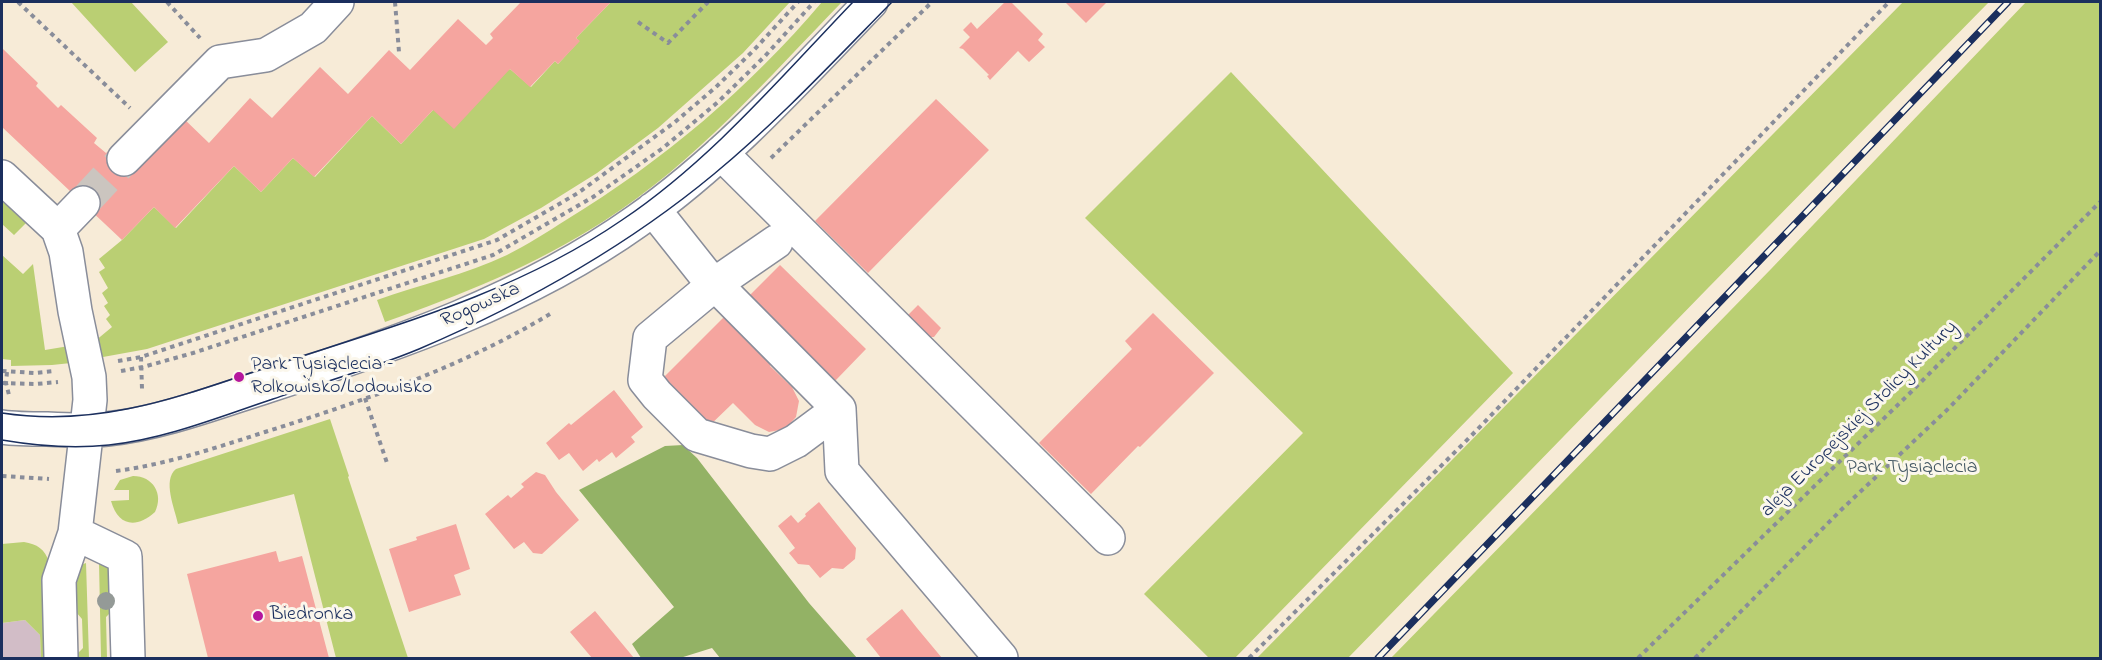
<!DOCTYPE html>
<html>
<head>
<meta charset="utf-8">
<style>
  body { margin:0 }
  #map { position:relative; width:2102px; height:660px; overflow:hidden; background:#f7ebd7; font-family:"Indie Flower",sans-serif }
  canvas { display:block }
  .frame { position:absolute; inset:0; border:3px solid #1b2f5e; pointer-events:none }
</style>
</head>
<body>
<div id="map">
<canvas width="2102" height="660"></canvas>
<div class="frame"></div>
</div>
<script>
const c = document.querySelector('canvas').getContext('2d');
c.lineJoin = 'round';
function paint(path, color) {
  c.fillStyle = color;
  c.fill(path, 'evenodd');
}
function stroke(path, color, width, dash) {
  c.strokeStyle = color;
  c.lineWidth = width;
  c.lineCap = dash ? 'butt' : 'round';
  c.setLineDash(dash || []);
  c.stroke(path);
}
function label(font, color, halo, rows, align = 'center') {
  c.font = font + ' "Indie Flower",sans-serif';
  c.lineWidth = 6;
  c.setLineDash([]);
  c.textBaseline = 'middle';
  c.strokeStyle = halo;
  c.fillStyle = color;
  for (const [text, x, y, turn = 0] of rows) {
    c.save();
    c.translate(x, y);
    c.rotate((+turn || 0) * Math.PI / 180);
    c.textAlign = isNaN(turn) ? turn : align;
    if (halo) c.strokeText(text, 0, 0);
    c.fillText(text, 0, 0);
    c.restore();
  }
}
paint(new Path2D(`
  M25 620 40 635 41 658H2V623Z`), '#d2bdc7');
paint(new Path2D(`
  M71 2H131L168 42 135 72Z
  M611 2H790L743 53 658 128 597 173 541 208 484 239 147 349 92 359 89 346 112 327 106 319 110 315 104 306 108 303 102 293 108 288 99 272 105 268 99 259 122 240 154 207 176 228 234 166 261 192 293 158 315 177 372 116 401 144 433 110 510 69 531 87 555 61 558 64 579 41 576 38Z
  M822 2H842C767 79 695 163 604 221 536 265 461 295 385 322L377 300C419 285 467 274 507 255 527 245 547 232 566 220 663 161 749 88 822 2Z
  M1903 2H1989L1707 289 1348 658H1257Z
  M2026 2H2100V658H1391L1771 269Z
  M1231 72 1513 373 1235 658H1209L1144 594 1303 433 1085 218Z
  M2 194 29 220 14 235 2 224Z
  M2 255 23 274 33 264 45 350 69 346 71 363 52 365 11 366V360L2 359V363Z
  M330 419 349 476 348 477 408 658H336L294 494 178 524C175 509 162 480 176 469Z
  M133 476C153 476 164 494 155 512 136 529 118 526 111 501L129 500V490H114L120 480Z
  M24 542C37 544 45 549 49 562L51 658H41L40 635 25 620 2 623V544Z
  M86 563 89 658H73L83 648 82 619 70 605 68 585 81 565Z
  M99 563 110 569 117 606 106 617 107 658H101Z`), '#bacf73');
paint(new Path2D(`
  M683 445 697 458 809 603 857 658H720L712 648 680 658H641L632 644 674 607 579 490 665 446Z`), '#93b265');
paint(new Path2D(`
  M521 2H611L576 38 580 41 558 64 555 61 530 87 510 69 454 129 433 110 401 144 372 116 314 177 293 158 261 192 234 166 175 228 154 207 122 240 2 127V48L38 83 36 86 58 108 61 105 97 138 94 143 106 153 112 148 124 159 182 117 209 143 250 98 272 118 320 67 348 94 389 50 410 70 458 19 486 45 493 38 490 34Z
  M1005 2H1011L1043 34 1038 40 1045 47 1029 62 1018 51 990 80 987 76 989 75 963 49 959 48 970 37 963 30 971 22 977 29Z
  M1065 2H1107L1086 23Z
  M936 99 989 150 868 273 815 221Z
  M780 265 866 349 835 381 749 296Z
  M918 305 941 328 934 337H929L907 316Z
  M1153 313 1214 373 1140 447 1138 446 1091 494 1039 443 1132 349 1125 341Z
  M726 315 773 362 770 366 792 387 799 401 796 417 785 429 769 432 755 425 733 403 706 429 659 382Z
  M614 390 643 427 631 437 635 442 616 458 612 452 599 462 597 459 583 471 569 453 559 460 546 443 569 423 571 425Z
  M536 472 545 475 556 492 579 520 542 554 533 553 524 542 514 549 485 514 508 495 511 498 517 493 524 487 521 484Z
  M819 502 856 548 855 559 843 569 832 568 820 578 809 565 798 564 789 553 795 548 778 526 791 515 798 523 806 516 805 514Z
  M456 524 470 569 454 575 461 595 409 612 389 549 417 540 416 537Z
  M276 551 279 562 302 556 329 658H208L187 574Z
  M902 609 917 628 942 658H881L866 639Z
  M595 611 634 658H592L570 632Z`), '#f5a59f');
stroke(new Path2D(`
  M83 203 124 159`), '#cbc5bf', 33, [33, 16]);
const minor = new Path2D(`
  M721 153 1108 538
  M124 159 220 62 266 55 313 28 337 2
  M2 177 58 229 66 252 75 311 89 377 90 400 75 533 59 580 61 658
  M653 209 703 272 839 409 842 471 1001 658
  M58 229 83 203
  M776 242 715 284 650 338 645 380 657 395 697 435 751 451 770 454 796 441 839 409
  M2 427C16 429 32 429 47 429 67 430 87 431 107 429 159 424 217 402 267 386 395 345 526 300 637 221 725 159 797 79 871 2
  M75 533 125 557 128 658`);
stroke(minor, '#898d9a', 36);
stroke(new Path2D(`
  M18 2 130 108
  M167 2 200 38
  M395 2 399 52
  M638 22 668 43 708 2
  M771 158 932 2
  M141 357 142 389
  M118 361 141 357 497 240 578 193 675 122 716 87 754 50 798 2
  M2 371 35 373 54 371
  M121 371 143 367 193 353 493 255 593 197 663 148 718 102 765 56 814 2
  M7 372 6 383 9 395
  M2 383 36 384 58 382
  M365 398 387 463
  M116 471C168 464 215 448 265 432 363 401 462 367 550 314
  M2 476 49 479
  M1249 658 1471 436 1889 2
  M1638 658 1911 392 2100 202
  M1695 658 1841 510 1949 408 2100 251`), '#898d9a', 4, [4.5, 4.5]);
stroke(minor, '#fff', 33);
stroke(new Path2D(`
  M2 413C101 428 181 396 274 365 394 326 516 293 622 220 710 161 780 78 853 2
  M2 440C37 446 73 449 109 445 165 439 219 417 273 399 321 383 371 369 419 349 524 304 626 247 714 174 778 121 834 61 892 2`), '#1b2f5e', 1.5);
const rail = new Path2D(`
  M1378 658 2008 2`);
stroke(rail, '#1b2f5e', 7);
stroke(rail, '#fbf7ec', 4.5, [14]);
c.fillStyle = '#949a97';
for (const [x, y] of [
  [106,601]
]) {
  c.beginPath();
  c.arc(x, y, 9, 0, 2 * Math.PI);
  c.fill();
}
for (const [x, y, r, color] of [
  [239,377,6,"#b5179e"],
  [258,616,6,"#b5179e"]
]) {
  const dot = new Path2D();
  dot.arc(x, y, r, 0, 2 * Math.PI);
  c.fillStyle = color;
  c.fill(dot);
  stroke(dot, '#fbf7ec', 2);
}
label('20px', '#1b2f5e', '#fbf7ec', [
  ["Rogowska",481,306,-24],
  ["aleja Europejskiej Stolicy Kultury",1860,420,-45]
]);
label('20px', '#1b2f5e', '#fbf7ec', [
  ["Park Tysiąclecia –",251,366],
  ["Rolkowisko/Lodowisko",251,389],
  ["Biedronka",270,616]
], 'left');
label('20px', '#435763', '#fbf7ec', [
  ["Park Tysiąclecia",1912,469]
]);
</script>
</body>
</html>
